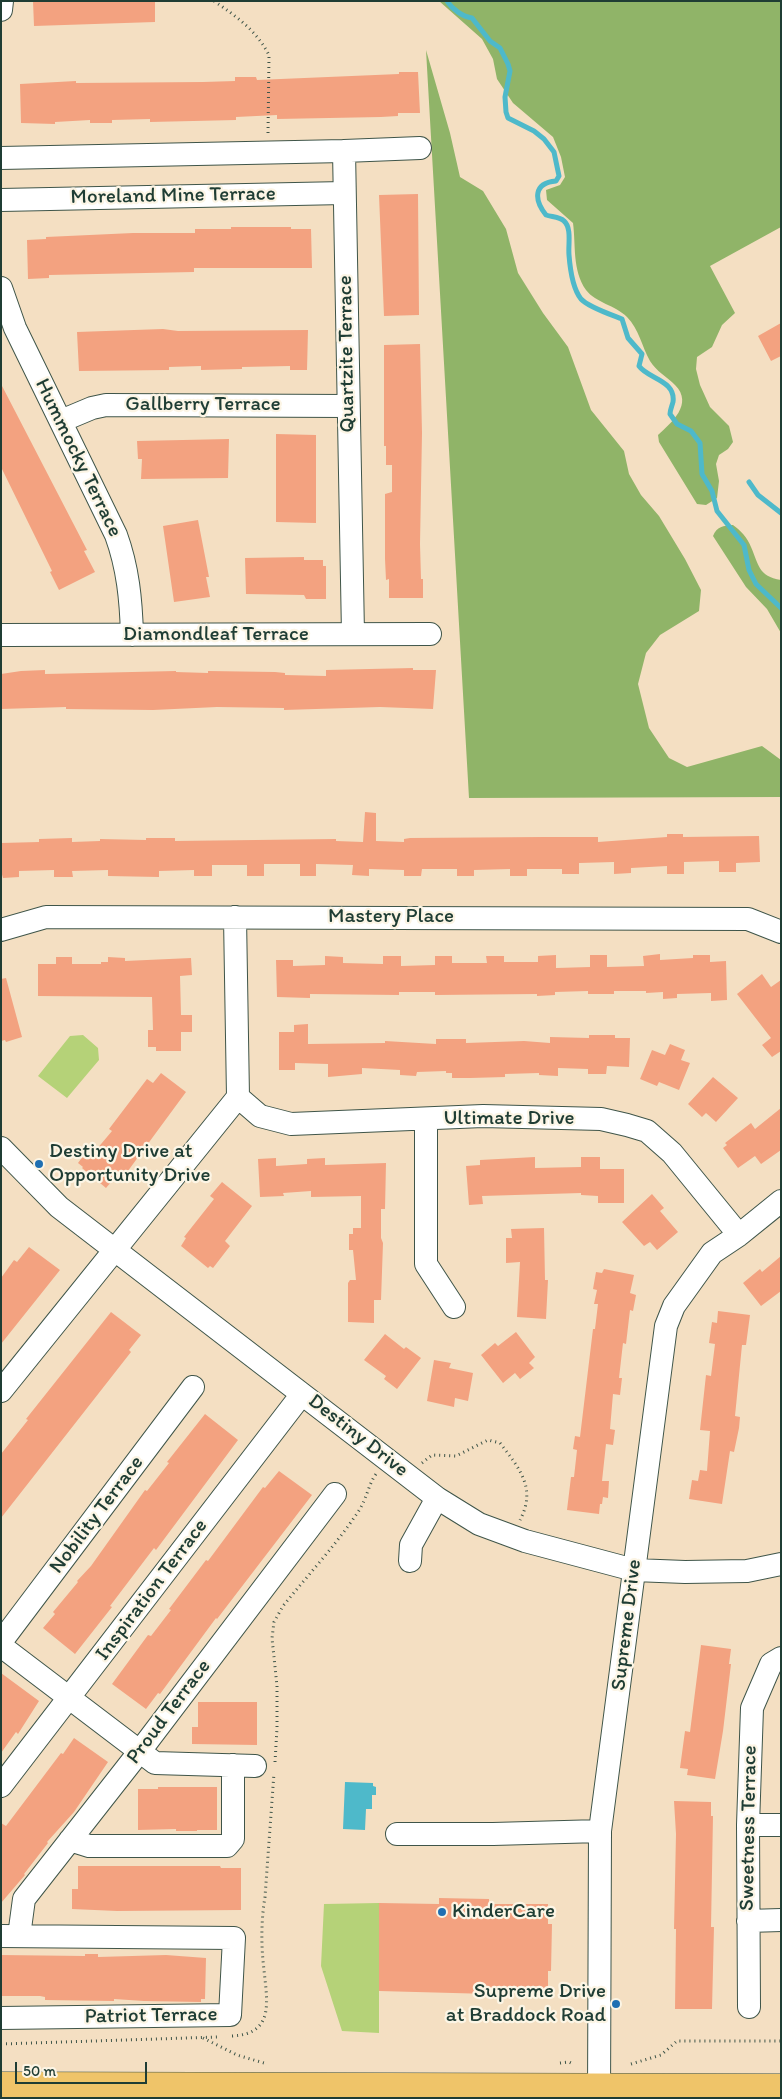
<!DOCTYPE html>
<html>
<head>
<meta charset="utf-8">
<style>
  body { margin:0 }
  #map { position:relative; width:782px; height:2099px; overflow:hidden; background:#f4dfc2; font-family:Itim,sans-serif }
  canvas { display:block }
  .frame { position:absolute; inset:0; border:2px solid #1f3d34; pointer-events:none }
  .scale { position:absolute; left:15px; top:2062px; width:132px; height:22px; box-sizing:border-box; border:2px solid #1f3d34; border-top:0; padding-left:6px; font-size:15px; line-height:18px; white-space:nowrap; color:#1f3d34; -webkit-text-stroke:4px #fcf5e5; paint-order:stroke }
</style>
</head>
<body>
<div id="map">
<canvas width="782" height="2099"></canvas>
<div class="frame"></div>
<div class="scale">50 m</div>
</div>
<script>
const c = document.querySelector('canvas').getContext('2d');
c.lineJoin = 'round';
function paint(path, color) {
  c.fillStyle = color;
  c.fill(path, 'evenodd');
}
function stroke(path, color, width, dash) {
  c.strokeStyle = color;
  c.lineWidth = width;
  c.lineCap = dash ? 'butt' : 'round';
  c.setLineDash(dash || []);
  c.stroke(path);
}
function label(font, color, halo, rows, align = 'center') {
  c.font = font + ' Itim,sans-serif';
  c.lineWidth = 4.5;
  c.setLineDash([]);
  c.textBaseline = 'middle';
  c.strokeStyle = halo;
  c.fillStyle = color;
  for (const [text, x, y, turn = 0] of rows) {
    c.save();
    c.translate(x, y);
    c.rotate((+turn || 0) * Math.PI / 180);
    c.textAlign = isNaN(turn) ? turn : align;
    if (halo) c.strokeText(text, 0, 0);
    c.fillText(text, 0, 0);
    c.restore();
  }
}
paint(new Path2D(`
  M83 1035 98 1048 99 1060 67 1098 38 1076 70 1036Z
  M379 1903V2033L342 2031 321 1966 324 1904Z`), '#b5d278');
paint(new Path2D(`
  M439 1H781V227L710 266 735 313 722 325 712 347 697 357 696 369 700 385 710 407 729 426 733 442 728 449 719 455 716 464 719 481 717 498 706 505 697 504 659 442 658 435C671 423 694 404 675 385 667 377 656 371 650 361 642 347 639 329 627 317 615 305 596 303 586 290 572 270 576 245 573 223L547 200 546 190 560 185 565 177 561 157 553 137 513 103 497 79 493 59 482 39Z
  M426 50 450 133 460 177 483 191 506 229 518 273 543 313 568 347 591 410 624 451 629 474 641 495 659 516 685 559 701 590 699 611 660 635 646 653 638 684 649 728 669 758 687 767 762 746 781 760V797L469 798Z
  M733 525C741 531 747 537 751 547 759 565 758 576 781 580V633L767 609 746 587 713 536C717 526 723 526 733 525Z`), '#90b468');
paint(new Path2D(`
  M345 1782 373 1783V1786L376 1787V1795H372V1809H366L365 1830 343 1829Z`), '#4eb9ca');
stroke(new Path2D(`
  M447 1C452 9 463 17 472 18L490 41 500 48 508 64 510 71 505 97 506 112 508 118 534 131 544 139 554 152 559 176 556 181C533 183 534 200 546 215 552 217 560 217 564 221 572 228 568 245 569 255 570 268 573 289 581 299 588 307 612 315 622 319L628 338 642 354 639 366C648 379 676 380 673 402 672 406 670 410 670 414L677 424 691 431 700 443 702 474 712 491 717 511 744 545 749 570 756 584 781 608
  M749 482 758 495 781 513`), '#4eb9ca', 5);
paint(new Path2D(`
  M33 1H155V22L34 26Z
  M399 72H418L420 113H398V116L381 117 277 119V115L236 117V120L150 122V119L112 120V123H90V120L55 122V124L21 123 20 84 76 81V83L203 82 235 81V77H256L257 80 399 74Z
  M418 194 419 315 384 316 379 195Z
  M231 227H291V229H311L312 268H194V272L49 275V278L28 279 27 240 46 239V237L133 233H195V229H231Z
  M781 323V356L771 361 758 336Z
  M163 329 178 331 308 330 307 370H290V366L242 367V369L201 370V366L169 367V370L79 371 77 332Z
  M420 344 422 433 420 544 421 579H423V598H389V579L386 580 385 559V494L392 492V465H386V446H384V345Z
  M1 384 87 550 84 551 95 572 59 590 50 572 52 571 1 467Z
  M276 434 316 435V523L276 522Z
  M229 439 228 478 141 479 142 459H138L137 441Z
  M198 520 209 577H206L210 597 174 602 163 526Z
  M304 557V560H323V566H326V599H306L304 595 246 594 245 558Z
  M413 668V670H436L433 709 380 707 284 710V708L217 707 153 710 66 709V707L1 709V674L21 671 45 670V674L176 671V672L208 673V671L275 672 285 673V675L326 676V670Z
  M365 812 376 813V841L404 842V839L410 838 543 837H598V842L667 837V834H683V837L759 836 760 862 736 863V872H719V861L684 862V874H667V866L631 868V873L614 874V862L579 863V874H562V869H527V876H510V869L474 870V876H457V869H422L421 876H404V870L369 869V876L352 875 353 865 316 864V876H300V864H264V876H247V865H212V876H194V870L159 871V877L108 876V870L72 871 73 877H54V870L19 871V877L3 878 1 871V843L39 842V839L72 838V842L100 841V839L146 840V838H175V841L336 839V841L363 842Z
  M660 954V960L693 958V955H710V962L726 961 727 1000 711 1001V993L677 994V998L663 999V992L646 993V991H614V994H588V991L555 992V995L537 996V994L435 995V992H399V995L310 994V998L277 997 276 960H293V966L325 965V956L343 957V963L383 964V956H401V966L435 965V956H452V963H487L486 956H504V962H538V956L556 955V968L590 967V955H607V967L644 966 643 956Z
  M56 957H72V964H101V962H108V957L125 958V961L191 958 192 975 180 976 181 1015H192V1032H181V1051H156V1047H148V1030H153L152 997 38 996V964H56Z
  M762 974 771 987 781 980V1051L772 1057 762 1045 771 1038 737 994Z
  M6 978 22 1037 6 1042 5 1040 1 1041V979Z
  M308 1024V1044L385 1043V1041L436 1044V1039H466V1043L524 1041 550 1043V1037L589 1038V1035H615V1038H630L629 1067 607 1066 606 1074H588V1069L558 1068V1076L539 1075V1073L505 1074V1077L470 1078H452V1073H446V1071L417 1072 416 1076 400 1075V1070L362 1068V1074L328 1077V1064L295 1063V1070H279V1032H294V1025Z
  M670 1044 685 1050 681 1060 690 1063 679 1090 659 1082 657 1086 640 1079 652 1050 665 1055Z
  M161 1073 186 1092 122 1179 117 1175 106 1188 82 1168 83 1167 78 1163 86 1152 91 1156 112 1131 109 1129 147 1079 153 1083Z
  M713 1077 738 1098 716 1122 706 1113 702 1117 688 1104Z
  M781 1108V1150L761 1164 755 1156 738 1168 723 1148 727 1145 725 1143 751 1123 755 1129Z
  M535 1157V1168L581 1167V1157H600V1169H624V1203H598V1196L581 1195V1193L482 1196 483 1204 469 1205 466 1166 480 1165V1160Z
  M276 1158V1166L307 1164V1159L325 1158V1165L386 1163 385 1209H381V1238L383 1243 381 1300H374V1323L348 1322V1283L350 1280H356L353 1250H349V1234H353V1228H361V1196L311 1197V1191L283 1193 284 1196 260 1197 258 1159Z
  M222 1182 252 1206 225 1241 230 1246 213 1268 210 1266 208 1268 181 1246 186 1238 184 1237 214 1199 210 1196Z
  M652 1194 664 1208 660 1211 678 1232 657 1250 650 1242 644 1246 622 1222Z
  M544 1228 545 1280H548L546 1319 517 1317 520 1262 506 1263V1238H512L511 1229Z
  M29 1247 60 1270 1 1344V1278L14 1260 17 1262Z
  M781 1256V1291L761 1306 743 1283 760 1269 762 1272Z
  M604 1269 634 1275 630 1293 636 1295 633 1311 630 1310 626 1344 623 1343 619 1378H622L620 1395 613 1394 610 1429 615 1430 613 1445 606 1444 602 1481H609L608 1498 603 1497 602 1504H600L599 1514 567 1510 571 1477H574L577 1450 573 1449 575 1436 580 1437 593 1329H595L598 1304H594L597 1290 593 1289 596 1272 602 1273Z
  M718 1311 750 1315 746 1345H742L735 1416 740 1417 739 1428 734 1452 730 1451 722 1504 689 1499 692 1480 698 1481 700 1470 707 1471 710 1431 700 1430 706 1375 711 1376 715 1344 709 1343 712 1322 717 1323Z
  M111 1312 141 1335 129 1350 131 1352 1 1518V1454L28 1420 26 1419Z
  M516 1332 535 1357 529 1363 534 1368 520 1379 515 1373 503 1383 481 1355 495 1343 498 1346Z
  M385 1334 404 1349 406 1347 421 1358 397 1389 384 1379 386 1376 364 1360Z
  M434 1360 451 1363 449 1368 473 1373 468 1401 455 1398 454 1407 427 1401Z
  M205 1414 238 1440 156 1550 154 1548 110 1606 112 1607 75 1654 43 1628 55 1614 53 1612 78 1582 77 1581 91 1566 145 1490 147 1491 169 1463 167 1462Z
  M279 1471 312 1495 217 1619 216 1618 160 1694 158 1693 146 1709 112 1684 148 1635 151 1636 171 1610 169 1609 206 1560 208 1561 263 1487 265 1488Z
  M701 1645 731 1649 729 1664H731L723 1731 715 1779 687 1775 688 1769 680 1768 685 1731 690 1732Z
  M1 1673 39 1701 18 1734 16 1732 1 1753Z
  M198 1702H257V1745L192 1744V1727H198Z
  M74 1738 108 1762 74 1812 47 1842 48 1843 24 1874 25 1875 1 1903V1823L6 1826 61 1753 63 1754Z
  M158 1787H217V1830H197V1831H176V1829L138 1830V1789H158Z
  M674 1801 711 1802V1816H713L711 1927H714L712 2009H675L676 1929H674L676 1834Z
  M78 1866H220L221 1868H241V1910L117 1911 72 1909V1889H78Z
  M439 1898 489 1899V1904H548V1924H552L551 1971H548V1991H490V1994L379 1991V1903L439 1904Z
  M85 1954H98V1957L166 1955 206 1958 205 1999H201V2002L144 2001 114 1999V2001L45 2000V1997L40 1996H1V1955L85 1956Z`), '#f3a280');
const minor = new Path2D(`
  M1 10 2 1
  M1 158 344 151
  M1 200 344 193
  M1 288 15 328 116 535C128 568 131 600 132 635
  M61 421 92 408 106 405 348 406
  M353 634 344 151 420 148
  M1 635 430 634
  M1 930 46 917 748 919 781 932
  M238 1097 260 1116 291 1124 483 1116 601 1119 627 1125 647 1131 672 1153 739 1235
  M426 1119V1264L454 1307
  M1 1148 59 1207 437 1498 479 1524 525 1541 634 1570 685 1572 747 1571 781 1564
  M1 1391 238 1097 235 917
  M410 1561 411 1545 437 1498
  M1 1642 193 1387
  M1 1646 155 1763 255 1766
  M1 1786 302 1394
  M748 1825H781
  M397 1834H493L600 1831
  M70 1840 89 1846H227L233 1839V1765
  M748 1921 781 1920
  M1 1936 234 1938 230 2015 1 2018
  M19 1936 24 1899 140 1751 335 1494
  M749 2007 748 1825 752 1708 771 1664 781 1658
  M599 2098 600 1831 666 1326 674 1306 712 1253 739 1235 781 1201`);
const major = new Path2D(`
  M1 2086 781 2088`);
stroke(minor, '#3f5549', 24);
stroke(major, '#3f5549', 29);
stroke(new Path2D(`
  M214 1C237 17 256 30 269 55L268 134
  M422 1463 432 1455 456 1456 488 1440 500 1443C519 1468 537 1488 520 1520
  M275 1762 277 1728V1686L272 1638 274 1622 283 1606C308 1575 336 1545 358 1512 367 1499 368 1485 376 1474
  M232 2036C275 2034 267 2001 264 1970 261 1946 261 1921 265 1897L274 1773
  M203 2038 237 2055 264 2063
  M1 2044 218 2037
  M560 2063 569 2062 573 2064
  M631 2064 661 2055 677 2041H781`), '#3f5549', 3, [1, 4]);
stroke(minor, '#fff', 22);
stroke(major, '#efc469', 28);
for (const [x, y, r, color] of [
  [39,1164,5,"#1f6fb2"],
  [442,1912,5,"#1f6fb2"],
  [616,2004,5,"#1f6fb2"]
]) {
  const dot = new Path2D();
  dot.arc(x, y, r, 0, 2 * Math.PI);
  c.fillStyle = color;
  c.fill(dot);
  stroke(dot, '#fcf5e5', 2);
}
label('21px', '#1f3d34', '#fcf5e5', [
  ["Moreland Mine Terrace",173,196,-1],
  ["Quartzite Terrace",347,354,-91],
  ["Gallberry Terrace",203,405],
  ["Hummocky Terrace",78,458,64],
  ["Diamondleaf Terrace",216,635],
  ["Mastery Place",391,917],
  ["Ultimate Drive",509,1119],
  ["Destiny Drive",358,1436,38],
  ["Nobility Terrace",97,1515,-53],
  ["Inspiration Terrace",152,1590,-53],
  ["Supreme Drive",627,1625,-83],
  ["Proud Terrace",169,1712,-53],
  ["Sweetness Terrace",749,1828,-89],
  ["Patriot Terrace",151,2016,-1]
]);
label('21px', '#1f3d34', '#fcf5e5', [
  ["Destiny Drive at",49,1152],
  ["Opportunity Drive",49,1176],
  ["KinderCare",452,1912],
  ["Supreme Drive",606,1992,"right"],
  ["at Braddock Road",606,2016,"right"]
], 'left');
</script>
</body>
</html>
